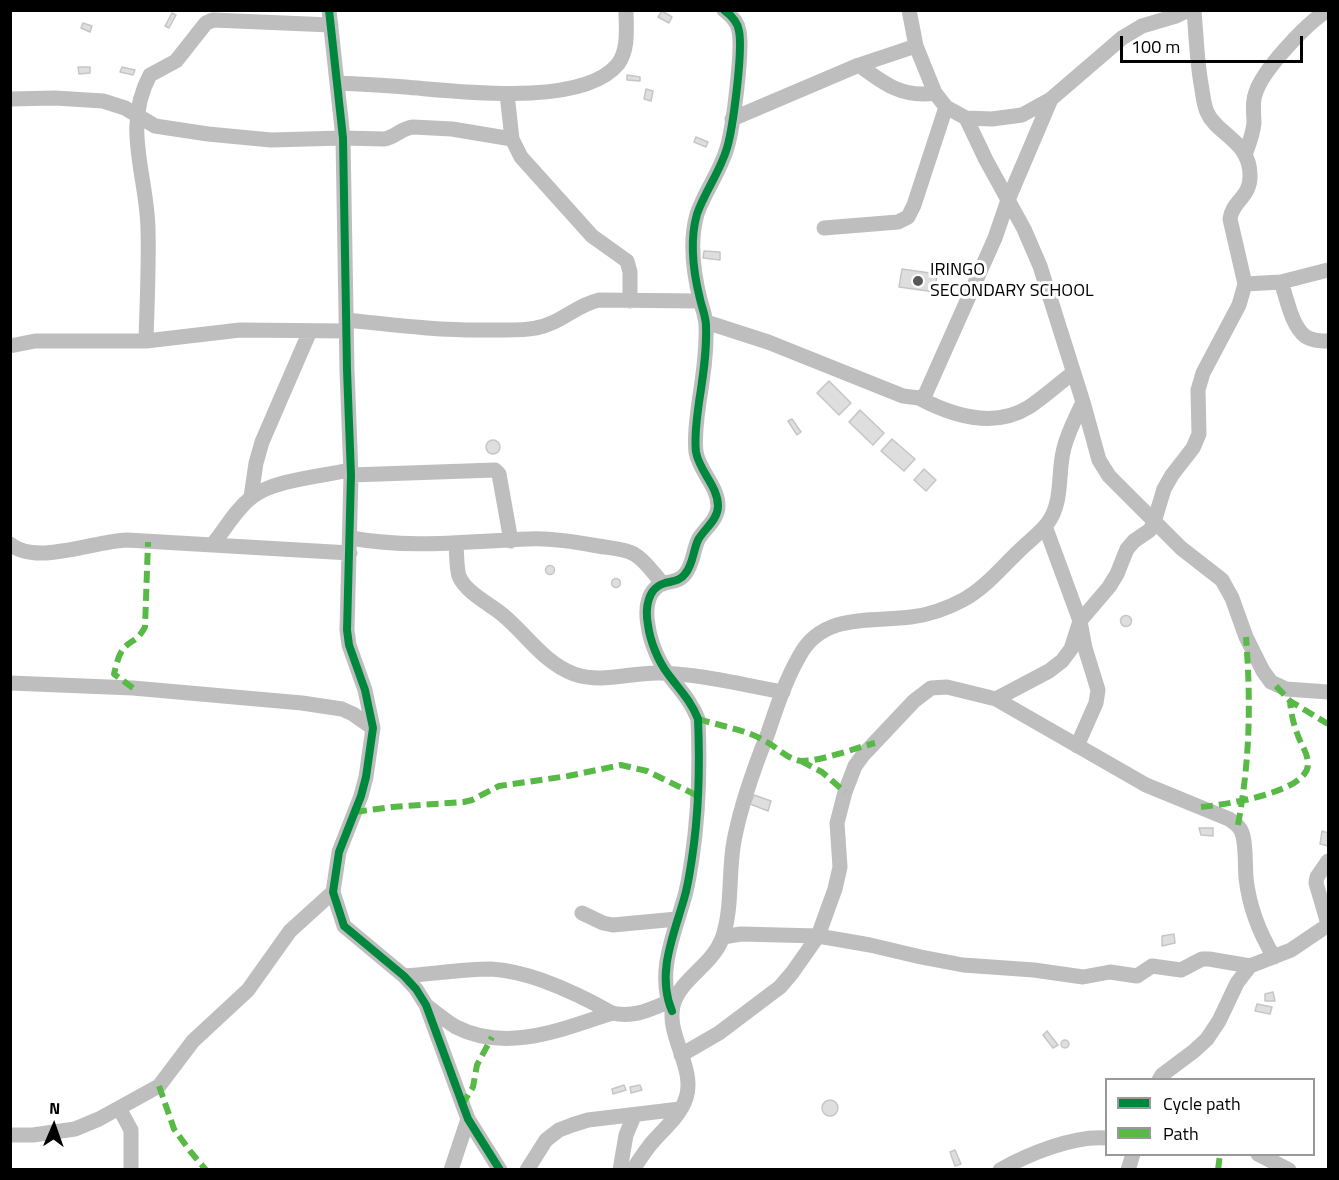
<!DOCTYPE html>
<html>
<head>
<meta charset="utf-8">
<style>
  body { margin:0 }
  #map { position:relative; width:1339px; height:1180px; overflow:hidden; background:#fff; font-family:"Titillium Web",sans-serif }
  canvas { display:block }
  .frame { position:absolute; inset:0; border:12px solid #000; pointer-events:none }
  .legend { position:absolute; left:1105px; top:1078px; width:210px; height:78px; box-sizing:border-box; background:#fff; border:2px solid #999; margin:0; padding:8px 10px; list-style:none; font-size:18px; color:#000 }
  .legend li { display:flex; align-items:center; gap:12px; height:30px }
  .legend b { width:30px; border:2px solid #999 }
  .north { position:absolute; left:24px; top:1096px; width:60px; height:60px; -webkit-text-stroke:4px #fff; paint-order:stroke; rotate:2deg; font-size:16px; font-weight:700; line-height:24px; text-align:center; color:#000 }
  .north::after { content:''; display:block; margin:auto; width:21px; height:27px; background:#000; clip-path:polygon(50% 0,100% 100%,50% 72%,0 100%) }
  .scale { position:absolute; left:1120px; top:36px; width:183px; height:27px; box-sizing:border-box; border:3px solid #000; border-top:0; padding-left:8px; font-size:18px; line-height:21px; white-space:nowrap; color:#000; -webkit-text-stroke:4px #fff; paint-order:stroke }
</style>
</head>
<body>
<div id="map">
<canvas width="1339" height="1180"></canvas>
<div class="frame"></div>
<ul class="legend">
<li><b style="height:8px;background:#00873e"></b>Cycle path</li>
<li><b style="height:8px;background:#58b947"></b>Path</li>
</ul>
<div class="north">N</div>
<div class="scale">100 m</div>
</div>
<script>
const c = document.querySelector('canvas').getContext('2d');
c.lineJoin = 'round';
function paint(path, color) {
  c.fillStyle = color;
  c.fill(path, 'evenodd');
}
function stroke(path, color, width, dash) {
  c.strokeStyle = color;
  c.lineWidth = width;
  c.lineCap = dash ? 'butt' : 'round';
  c.setLineDash(dash || []);
  c.stroke(path);
}
function label(font, color, halo, rows, align = 'center') {
  c.font = font + ' "Titillium Web",sans-serif';
  c.lineWidth = 6;
  c.setLineDash([]);
  c.textBaseline = 'middle';
  c.strokeStyle = halo;
  c.fillStyle = color;
  for (const [text, x, y, turn = 0] of rows) {
    c.save();
    c.translate(x, y);
    c.rotate((+turn || 0) * Math.PI / 180);
    c.textAlign = isNaN(turn) ? turn : align;
    if (halo) c.strokeText(text, 0, 0);
    c.fillText(text, 0, 0);
    c.restore();
  }
}
const building = new Path2D(`
  M662 11 672 17 669 23 658 17Z
  M172 13 176 15 169 28 165 26Z
  M83 23 92 26 90 32 81 28Z
  M78 67H90V73L79 74Z
  M122 67 135 70 133 75 120 72Z
  M627 75 640 77V81L627 80Z
  M646 89 653 91 651 101 644 99Z
  M696 137 708 142 706 147 694 142Z
  M704 251 720 252V260L703 258Z
  M902 269 937 274 935 292 899 287Z
  M829 381 851 403 839 415 817 393Z
  M860 410 884 433 873 445 849 422Z
  M792 419 801 432 797 435 788 421Z
  M892 439 915 459 904 471 881 451Z
  M486 447a7 7 0 1 1 14 0a7 7 0 1 1-14 0Z
  M924 469 936 480 926 491 914 480Z
  M545.5 570a4.5 4.5 0 1 1 9 0a4.5 4.5 0 1 1-9 0Z
  M611.5 583a4.5 4.5 0 1 1 9 0a4.5 4.5 0 1 1-9 0Z
  M1120.5 621a5.5 5.5 0 1 1 11 0a5.5 5.5 0 1 1-11 0Z
  M754 795 771 801 768 811 750 804Z
  M1199 828H1213V836L1201 835Z
  M1322 831 1328 833V846L1320 844Z
  M1174 934 1175 943 1162 946V936Z
  M1273 992 1275 1001H1265V994Z
  M1257 1004 1272 1007 1270 1014 1255 1011Z
  M1047 1031 1058 1045 1053 1048 1043 1035Z
  M1061 1044a4 4 0 1 1 8 0a4 4 0 1 1-8 0Z
  M624 1085 626 1090 613 1094 612 1089Z
  M640 1085 642 1090 631 1093 630 1087Z
  M822 1108a8 8 0 1 1 16 0a8 8 0 1 1-16 0Z
  M955 1150 961 1164 955 1166 950 1152Z`);
paint(building, '#dedede');
stroke(building, '#c6c6c6', 1.5);
stroke(new Path2D(`
  M329 10 343 138 347 370 351 475 347 630 349 645 365 690 373 728 366 777 361 796 339 852 333 892 344 926 404 976 416 989 426 1005 468 1119 500 1170
  M909 10 916 46 935 93 946 107 966 118 992 119 1022 115 1051 99 1122 38 1142 26 1176 16 1188 10
  M859 65C884 84 903 98 935 93
  M337 83C360 84 382 85 405 87 457 91 582 108 618 64 629 49 626 28 626 10
  M507 94 512 139 521 157 592 236 627 261 630 272V301
  M10 99 55 98 103 101 125 108 155 126 208 134 271 140 343 138 384 139C395 138 401 128 413 127L452 129 512 139
  M966 118 986 160 1024 229 1040 266 1083 402 1099 460 1109 476 1181 548 1222 580 1232 598 1246 637 1263 671 1271 682 1286 689 1328 692
  M732 119 859 65 916 46
  M1245 155C1249 144 1253 134 1254 123 1254 113 1252 104 1255 95 1261 71 1307 23 1328 10
  M824 228 898 222 908 217 914 205 946 107
  M1281 282C1287 298 1291 325 1305 336 1312 341 1321 341 1328 341
  M1245 284 1281 282 1328 270
  M346 320C394 325 442 331 490 330 505 330 521 331 536 328 560 324 576 305 599 300L700 301
  M706 322 768 342 903 396 919 398 925 395 995 238 1008 200 1051 99
  M146 341C147 304 149 266 148 229 147 175 122 127 150 75L176 61 206 23 213 20 331 25
  M10 346 35 341H146L240 330 346 331
  M919 398C953 416 994 429 1029 407 1044 397 1058 384 1073 373
  M351 475 495 470 499 474 511 541
  M251 497 256 463 262 442 310 331
  M1045 526 1080 621 1085 648 1098 690 1096 703 1077 746
  M351 538C411 549 469 541 529 539 552 538 575 542 598 546 609 548 624 548 634 554 645 560 654 574 663 584
  M10 544C36 566 94 541 127 540L350 553
  M213 544C226 528 236 509 252 497 273 480 323 476 350 470
  M456 544C457 554 456 566 459 576 466 593 490 604 503 615 526 634 544 663 574 674 603 684 630 672 660 673 701 674 743 685 783 692
  M10 683 133 688 302 703 342 709 353 714 373 728
  M996 699 1049 671 1062 661 1071 649 1080 621 1109 587 1117 574 1127 549 1134 541 1150 530 1154 522 1164 489 1172 475 1193 448 1199 434 1198 390 1203 373 1239 305 1245 284 1230 219C1232 201 1251 197 1250 175 1250 141 1216 134 1207 112 1203 103 1203 93 1201 84 1197 60 1196 35 1194 10
  M1328 861 1317 877 1316 883 1328 924
  M582 913 603 923 613 925 677 919
  M723 937 741 934 818 936 870 945 921 957 963 965 1034 970 1083 977 1110 972 1137 976 1152 966 1181 970 1202 959H1209L1250 966
  M404 976C433 974 462 969 491 969 531 971 578 994 612 1013 633 1018 649 1010 668 1002
  M426 1005C436 1013 446 1021 456 1027 507 1053 563 1029 612 1013
  M672 1011C656 974 674 934 684 899 688 886 690 871 692 858 699 812 700 765 698 719 691 701 680 690 668 674 658 661 650 641 648 625 645 609 647 588 665 583 673 581 680 581 685 574 693 565 693 551 698 540 704 529 718 520 718 506 718 486 699 471 696 452 694 436 697 418 699 402 703 377 707 351 706 326 706 317 702 308 700 299 693 271 689 242 697 214 705 191 720 172 727 148 733 128 743 51 739 31 738 22 732 16 724 10
  M681 1055 719 1033 780 987 792 973 818 936 835 889 840 867 837 823 845 792 855 766 863 755 914 701 931 688 947 687 996 699 1146 785 1229 819C1235 823 1241 827 1243 836 1246 849 1245 864 1246 878 1249 905 1260 934 1274 957
  M1159 1080 1162 1075 1194 1051 1207 1039 1219 1021 1237 983 1250 966 1291 950 1328 925
  M119 1108 131 1130V1170
  M10 1135H33L75 1129 99 1119 159 1086 193 1041 248 990 290 931 333 892
  M1258 1154 1289 1170
  M451 1170 468 1119
  M527 1170 546 1140 559 1130 572 1125 588 1120 680 1109
  M620 1170 626 1135 634 1116
  M633 1170C638 1161 644 1153 650 1145 662 1130 680 1117 686 1098 696 1069 666 1035 673 1006 680 978 711 967 722 939 733 908 728 873 734 841 741 804 754 768 768 733 777 706 786 679 800 655 823 613 871 622 911 617 928 615 948 608 963 600 984 589 1001 568 1019 551 1028 542 1039 534 1047 524 1064 502 1057 473 1064 448 1068 432 1076 417 1083 402
  M1000 1170C1028 1154 1075 1135 1106 1138
  M1128 1170 1133 1154`), '#bebebe', 15);
stroke(new Path2D(`
  M1276 686 1290 701 1328 724
  M133 688 114 674C116 666 118 656 123 649 132 639 137 642 145 627L148 542
  M698 719C720 726 745 729 765 741 777 747 788 760 802 761 822 761 855 748 875 743
  M801 761 822 772 845 792
  M1201 807C1222 805 1308 793 1308 764 1308 753 1300 743 1297 733 1293 723 1291 712 1290 701
  M355 812 392 807 464 802 472 800 499 786 568 776 621 765 647 771 698 796
  M1238 825C1250 759 1251 704 1246 637
  M159 1086 174 1129 190 1151 206 1170
  M462 1105 473 1087 477 1065 492 1037
  M1218 1170 1220 1154`), '#58b947', 6, [12, 6]);
stroke(new Path2D(`
  M329 10 343 138 347 370 351 475 347 630 349 645 365 690 373 728 366 777 361 796 339 852 333 892 344 926 404 976 416 989 426 1005 468 1119 500 1170
  M672 1011C656 974 674 934 684 899 688 886 690 871 692 858 699 812 700 765 698 719 691 701 680 690 668 674 658 661 650 641 648 625 645 609 647 588 665 583 673 581 680 581 685 574 693 565 693 551 698 540 704 529 718 520 718 506 718 486 699 471 696 452 694 436 697 418 699 402 703 377 707 351 706 326 706 317 702 308 700 299 693 271 689 242 697 214 705 191 720 172 727 148 733 128 743 51 739 31 738 22 732 16 724 10`), '#00873e', 8);
for (const [x, y, r, color] of [
  [918,281,6,"#595959"]
]) {
  const dot = new Path2D();
  dot.arc(x, y, r, 0, 2 * Math.PI);
  c.fillStyle = color;
  c.fill(dot);
  stroke(dot, '#fff', 2);
}
label('18px', '#000', '#fff', [
  ["IRINGO",930,271],
  ["SECONDARY SCHOOL",930,292]
], 'left');
</script>
</body>
</html>
